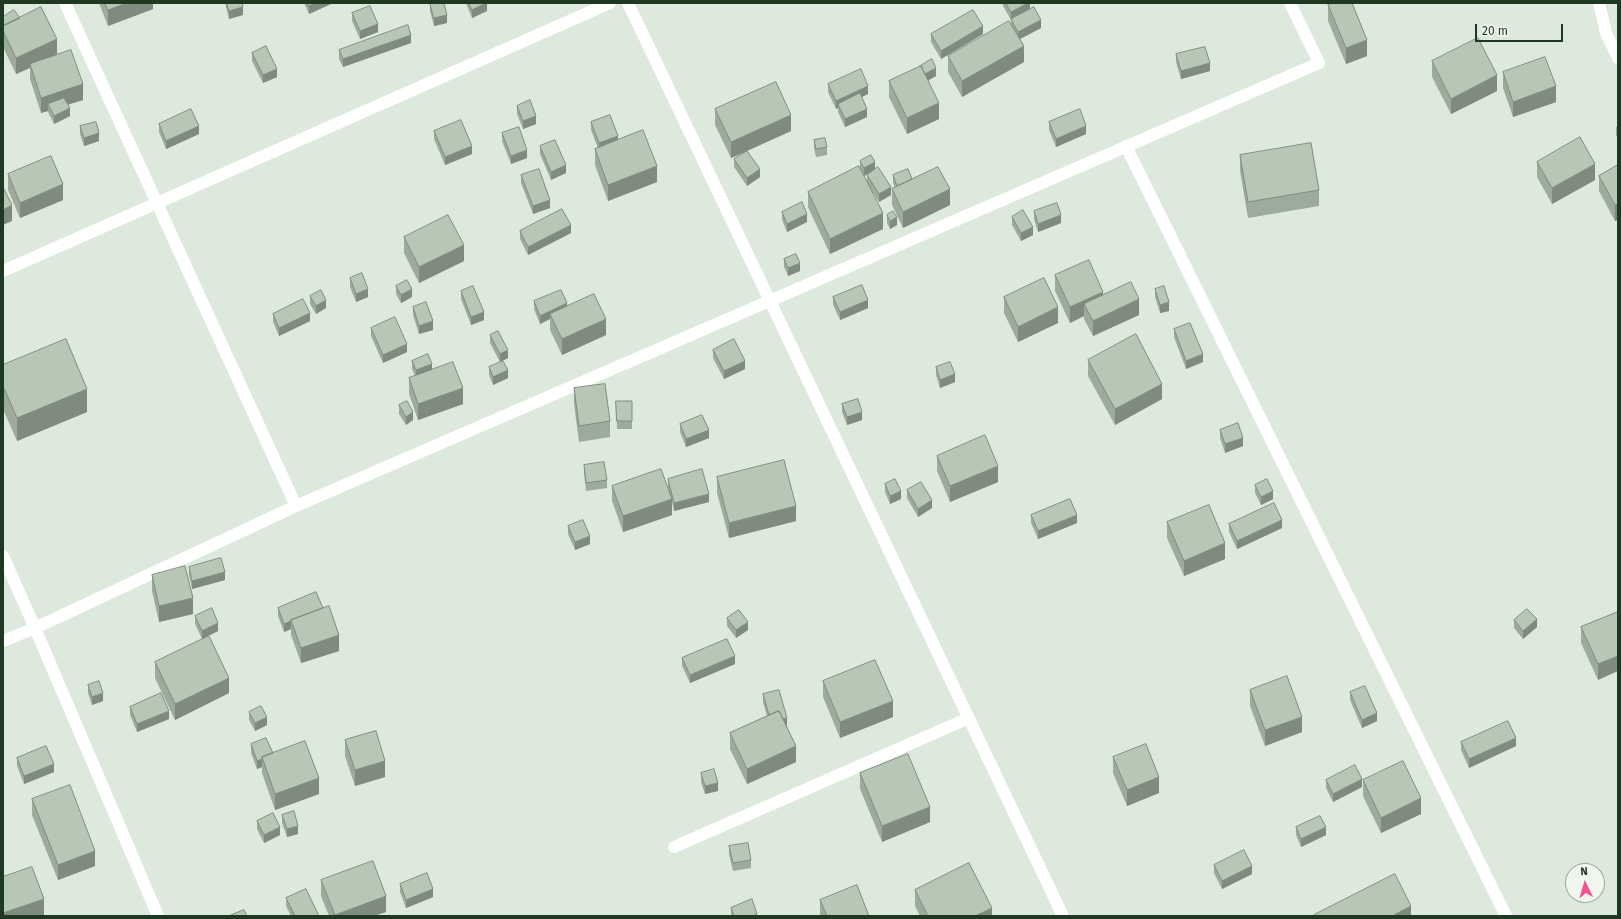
<!DOCTYPE html>
<html>
<head>
<meta charset="utf-8">
<style>
  body { margin:0 }
  #map { position:relative; width:1621px; height:919px; overflow:hidden; background:#dee9dd; font-family:"Fira Sans",sans-serif }
  canvas { display:block }
  .frame { position:absolute; inset:0; border:4px solid #1f3821; pointer-events:none }
  .north { position:absolute; left:1565px; top:863px; width:40px; height:40px; box-sizing:border-box; background:#eef6ed; border:1px solid #9baa9b; border-radius:50%; rotate:355deg; font-size:11px; font-weight:700; line-height:16px; text-align:center; color:#1f3821 }
  .north::after { content:''; display:block; margin:auto; width:14px; height:18px; background:#f35190; clip-path:polygon(50% 0,100% 100%,50% 72%,0 100%) }
  .scale { position:absolute; left:1475px; top:24px; width:88px; height:18px; box-sizing:border-box; border:2px solid #1f3821; border-top:0; padding-left:5px; font-size:12px; line-height:14px; white-space:nowrap; color:#1f3821; -webkit-text-stroke:3px #eef6ed; paint-order:stroke }
</style>
</head>
<body>
<div id="map">
<canvas width="1621" height="919"></canvas>
<div class="frame"></div>
<div class="north">N</div>
<div class="scale">20 m</div>
</div>
<script>
const c = document.querySelector('canvas').getContext('2d');
c.lineJoin = 'round';
function stroke(path, color, width, dash) {
  c.strokeStyle = color;
  c.lineWidth = width;
  c.lineCap = dash ? 'butt' : 'round';
  c.setLineDash(dash || []);
  c.stroke(path);
}
function paint(path, color) {
  c.fillStyle = color;
  c.fill(path, 'evenodd');
}
stroke(new Path2D(`
  M65 3 296 506
  M628 3 1063 916
  M1599 3 1606 33 1618 58
  M1126 146 1506 916
  M3 271 610 3
  M3 556 35 628 158 916
  M3 641 35 628 296 506 1319 63 1290 3
  M674 847 969 718`), '#fff', 12);
paint(new Path2D(`
  M99 3H153V9L108 26Z
  M225 3H242L243 15 229 19Z
  M304 3H333L309 14Z
  M430 3 447 23 434 26 430 11Z
  M466 3H487V11L472 18Z
  M1003 3H1030V9L1041 28 1020 39 1024 62 962 97 948 72V56L1011 25V20L1003 6Z
  M1328 5 1367 56 1346 64 1328 21Z
  M352 13 378 32 360 39 352 21Z
  M3 17 20 18 57 55 83 100 68 104 70 116 54 124 48 112V111L41 113 30 79V68L16 74 3 47Z
  M931 34H983L941 59 931 42Z
  M411 43 343 67 339 59V50Z
  M252 53 277 77 263 83 252 61Z
  M1176 54 1210 71 1181 79 1176 62Z
  M1432 61 1497 91 1451 114 1432 77Z
  M920 66 936 76 928 81 939 119 907 134 889 97V81L920 67Z
  M1503 72 1556 102 1513 117 1503 88Z
  M828 84 868 94 862 97 867 117 845 127 838 112V108L836 109 828 92Z
  M517 106 536 124 523 129 517 114Z
  M715 109 791 131 747 151 760 177 747 186 734 167V159L746 151 731 158 715 125Z
  M591 122 618 140 657 182 608 201 595 165V149L598 148 591 130Z
  M1049 122 1086 134 1056 147 1049 130Z
  M159 124 199 134 166 149 159 132Z
  M80 126 99 141 84 146 80 134Z
  M1618 126V138L1616 135V127Z
  M434 131 472 154 445 165 434 139Z
  M502 133 527 158 511 164 502 141Z
  M814 140 827 147V155L816 157 814 148Z
  M540 146 566 173 551 180 540 154Z
  M1240 155 1319 190V206L1248 218 1240 171Z
  M860 161 875 170 891 195 879 202 869 186 883 229 830 254 808 207V192L860 167ZM874 170 867 175V182L864 176Z
  M1537 162 1595 180 1552 204 1537 177Z
  M1618 165V220L1615 221 1599 191V176Z
  M8 174 63 200 20 218 8 190Z
  M521 175 550 208 533 214 521 183Z
  M893 175 912 179 950 205 903 228 892 205V189L895 188 893 183Z
  M1034 211 1061 223 1038 232 1034 219Z
  M782 212 807 222 787 232 782 220Z
  M887 215 897 225 890 229 887 223Z
  M1012 217 1033 235 1021 241 1012 225Z
  M520 231 571 233 528 255 520 239Z
  M404 237 464 261 419 283 404 253Z
  M784 259 800 271 788 276 784 267Z
  M1055 275 1103 295 1139 315 1093 336 1084 319V316L1070 323 1055 291Z
  M350 278 368 297 356 302 350 287Z
  M396 286 412 297 401 303 396 294Z
  M1155 289 1169 311 1160 313 1155 297Z
  M461 291 484 320 471 325 461 299Z
  M310 296 326 308 316 314 310 304Z
  M833 297 868 308 840 320 833 305Z
  M1004 297 1058 323 1018 342 1004 313Z
  M534 301 567 306 606 335 562 355 550 330V319L540 324 534 309Z
  M413 307 433 330 419 334 413 315Z
  M273 314 310 321 279 336 273 322Z
  M371 328 407 352 383 363 371 336Z
  M1174 329 1203 362 1186 369 1174 337Z
  M490 335 508 358 500 362 490 343Z
  M713 350 745 369 724 379 713 358Z
  M1088 360 1162 399 1115 425 1088 376Z
  M412 361 432 369 463 404 418 420 409 394V378L415 376 412 369Z
  M3 365 87 412 17 441 3 409Z
  M489 367 508 378 493 385 489 375Z
  M936 367 955 382 940 388 936 375Z
  M574 388 610 421V437L579 442 574 404Z
  M616 401H632V429H617Z
  M842 404 862 420 847 425 842 412Z
  M399 405 413 420 406 425 399 414Z
  M680 424 709 438 686 447 680 432Z
  M1220 430 1243 446 1225 453 1220 438Z
  M937 456 998 482 950 502 937 471Z
  M584 465 607 480V488L586 491 584 473Z
  M717 477 796 521 729 538 717 493Z
  M668 479 709 502 674 511 672 502V515L623 532 612 501V486L668 487Z
  M885 484 901 499 890 504 885 492Z
  M1255 485 1273 499 1261 505 1255 493Z
  M907 490 932 508 918 517 907 498Z
  M1031 515 1077 523 1038 539 1031 523Z
  M1167 522 1225 559 1184 576 1167 538Z
  M1229 524 1282 528 1237 549 1229 532Z
  M568 526 590 544 575 550 568 534Z
  M189 567 225 580 192 589 189 575Z
  M152 575 193 614 159 622 152 591Z
  M278 608 339 651 301 663 291 635V629L284 632 278 616Z
  M1618 612 1598 680 1581 643V627Z
  M195 616 218 631 202 639 195 624Z
  M727 618 748 630 736 638 727 626Z
  M1514 620 1537 627 1523 639 1514 628Z
  M682 658 735 664 690 683 682 666Z
  M155 662 229 693 175 720 155 678Z
  M823 681 893 717 840 738 823 697Z
  M88 685 103 701 92 705 88 693Z
  M1250 690 1302 732 1265 746 1250 706Z
  M1350 692 1377 721 1362 728 1350 700Z
  M763 694 787 726 796 762 747 784 730 749V733L767 716 763 702Z
  M130 707 169 719 137 732 130 715Z
  M249 712 267 725 255 731 249 720Z
  M345 740 385 777 355 786 345 756Z
  M1461 742 1516 746 1469 768 1461 750Z
  M251 744 273 753 319 794 275 810 262 773V767L257 769 251 753Z
  M1113 757 1159 793 1127 806 1113 773Z
  M17 758 54 772 24 784 17 766Z
  M701 773 718 791 705 794 701 782Z
  M860 773 930 822 882 842 860 789Z
  M1326 780 1362 787 1333 802 1326 788Z
  M1363 780 1421 814 1381 833 1363 796Z
  M32 799 95 866 58 880 32 815Z
  M282 815 298 834 287 837 282 823Z
  M257 821 280 835 264 843 257 829Z
  M1296 827 1326 835 1301 847 1296 835Z
  M729 846 751 860V868L733 871 729 854Z
  M1214 865 1252 874 1222 889 1214 873Z
  M321 880 386 912 374 916H329L321 896Z
  M400 884 433 897 406 908 400 892Z
  M915 890 992 916H920L915 906Z
  M286 898 319 916H291L286 906Z
  M820 900 869 916H820Z
  M731 908 757 916H731Z`), '#9dab9d');
paint(new Path2D(`
  M127 3H153V9L108 26V10Z
  M315 3H333L309 14V6Z
  M487 3V11L472 18V10Z
  M1028 3H1030V10L1011 20V12Z
  M243 7V15L229 19V11Z
  M447 15V23L434 26V18Z
  M1041 20V28L1018 40V32Z
  M378 24V32L360 39V31Z
  M983 26V34L941 59V51Z
  M411 35V43L343 67V59Z
  M57 39V55L30 64V68L16 74V58Z
  M1367 40V56L1346 64V48Z
  M1024 46V62L962 97V81Z
  M1210 63V71L1181 79V71Z
  M936 68V76L925 82V74Z
  M277 69V77L263 83V75Z
  M1497 75V91L1451 114V99Z
  M83 84V100L51 110 48 104V111L41 113V98Z
  M868 86V94L840 107 838 104V108L836 109V101Z
  M1556 86V102L1513 117V102Z
  M939 103V119L907 134V118Z
  M70 108V116L54 124V116Z
  M867 109V117L845 127V119Z
  M791 115V131L731 158V142Z
  M536 116V124L523 129V121Z
  M199 126V134L166 149V141Z
  M1086 126V134L1056 147V139Z
  M99 133V141L84 146V138Z
  M618 136V144L599 151V143Z
  M472 146V154L445 165V157Z
  M527 150V158L511 164V156Z
  M875 162V170L864 176V168Z
  M1595 164V180L1552 204V188Z
  M566 165V173L551 180V172Z
  M657 166V182L608 201V185Z
  M760 169V177L747 186V178Z
  M63 184V200L20 218V203Z
  M891 187V195L879 202V194Z
  M950 189V205L903 228V212Z
  M550 200V208L533 214V206Z
  M1618 204V220L1615 221V205Z
  M12 205V221L3 225V210Z
  M883 213V229L830 254V239Z
  M807 214V222L787 232V224Z
  M1061 215V223L1038 232V224Z
  M897 217V225L890 229V221Z
  M571 225V233L528 255V247Z
  M1033 227V235L1021 241V233Z
  M464 245V261L419 283V267Z
  M800 263V271L788 276V268Z
  M368 289V297L356 302V294Z
  M412 289V297L401 303V295Z
  M1103 292V307L1084 304V316L1070 323V307Z
  M1139 299V315L1093 336V321Z
  M326 300V308L316 314V306Z
  M868 300V308L840 320V312Z
  M1169 302V311L1160 313V305Z
  M567 303V311L550 314V319L540 324V316Z
  M1058 307V323L1018 342V327Z
  M484 312V320L471 325V317Z
  M310 313V321L279 336V328Z
  M606 319V335L562 355V339Z
  M433 321V330L419 334V326Z
  M407 344V352L383 363V355Z
  M508 350V358L500 362V354Z
  M1203 354V362L1186 369V361Z
  M745 361V369L724 379V371Z
  M432 364V372L416 378V370Z
  M508 370V378L493 385V377Z
  M955 374V382L940 388V380Z
  M1162 384V399L1115 425V409Z
  M463 388V404L418 420V404Z
  M87 389V412L17 441V418Z
  M413 412V420L406 425V417Z
  M862 412V420L847 425V417Z
  M709 430V438L686 447V439Z
  M1243 438V446L1225 453V444Z
  M998 466V482L950 502V486Z
  M901 491V499L890 504V496Z
  M1273 491V499L1261 505V497Z
  M709 494V502L674 511V503Z
  M672 499V515L623 532V516Z
  M932 500V508L918 517V509Z
  M796 506V521L729 538V523Z
  M1077 515V523L1038 539V531Z
  M1282 520V528L1237 549V541Z
  M590 536V544L575 550V542Z
  M1225 543V559L1184 576V561Z
  M225 572V580L192 589V581Z
  M193 598V614L159 622V606Z
  M1537 619V627L1523 639V631Z
  M291 621V629L284 632V624Z
  M748 622V630L736 638V630Z
  M218 623V631L202 639V631Z
  M339 635V651L301 663V648Z
  M735 656V664L690 683V675Z
  M1618 656V671L1598 680V664Z
  M229 678V693L175 720V704Z
  M103 693V701L92 705V697Z
  M893 701V717L840 738V722Z
  M169 711V719L137 732V724Z
  M1377 713V721L1362 728V720Z
  M267 717V725L255 731V723Z
  M1302 717V732L1265 746V730Z
  M787 718V726L780 728V720Z
  M1516 738V746L1469 768V759Z
  M796 746V762L747 784V769Z
  M262 759V767L257 769V761Z
  M385 761V777L355 786V770Z
  M54 764V772L24 784V776Z
  M1159 777V793L1127 806V790Z
  M319 778V794L275 810V794Z
  M1362 779V787L1333 802V794Z
  M718 783V791L705 794V786Z
  M1421 798V814L1381 833V818Z
  M3 805H4V813H3Z
  M930 807V822L882 842V826Z
  M298 826V834L287 837V829Z
  M280 827V835L264 843V835Z
  M1326 827V835L1301 847V839Z
  M95 851V866L58 880V865Z
  M1252 866V874L1222 889V881Z
  M433 889V897L406 908V900Z
  M386 896V912L374 916H335V915Z
  M44 899V915L40 916H3V913Z
  M1411 906V916H1392Z
  M992 908V916H975Z`), '#808b7f');
const building = new Path2D(`
  M105 3H127L108 10Z
  M227 3H242L243 7 229 11Z
  M308 3H315L309 6Z
  M430 3H444L447 15 434 18Z
  M469 3H486L472 10Z
  M1006 3H1028L1011 12Z
  M1334 3H1352L1367 40 1346 48 1328 5Z
  M370 6 378 24 360 31 352 13Z
  M41 7 57 39 16 58 3 31V26Z
  M1034 7 1041 20 1018 32 1011 19Z
  M14 10 20 18 3 26V17Z
  M973 10 983 26 941 51 931 34Z
  M1009 21 1024 46 962 81 948 56Z
  M408 25 411 35 343 59 339 50Z
  M1478 38 1497 75 1451 99 1432 61Z
  M266 46 277 69 263 75 252 53Z
  M1205 47 1210 63 1181 71 1176 54Z
  M71 50 83 84 41 98 30 64Z
  M1545 57 1556 86 1513 102 1503 72Z
  M932 59 936 68 925 74 921 66H920Z
  M921 66 939 103 907 118 889 81Z
  M861 69 868 86 836 101 828 84Z
  M776 82 791 115 731 142 715 109Z
  M860 93 867 109 845 119 838 104Z
  M64 98 70 108 54 116 48 104Z
  M530 100 536 116 523 121 517 106Z
  M191 109 199 126 166 141 159 124Z
  M1080 109 1086 126 1056 139 1049 122Z
  M610 115 618 136 599 143 591 122Z
  M461 120 472 146 445 157 434 131Z
  M96 122 99 133 84 138 80 126Z
  M519 127 527 150 511 156 502 133Z
  M643 130 657 166 608 185 595 149Z
  M1580 137 1595 164 1552 188 1537 162Z
  M825 138 827 147 816 149 814 140Z
  M555 140 566 165 551 172 540 146Z
  M1311 143 1319 190 1248 202 1240 155Z
  M747 151 760 169 747 178 734 159Z
  M871 155 875 162 864 168 860 161Z
  M51 156 63 184 20 203 8 174Z
  M1618 165V204L1615 205 1599 176Z
  M859 166 883 213 830 239 808 192Z
  M878 167 891 187 879 194 867 175Z
  M938 167 950 189 903 212 892 189Z
  M539 169 550 200 533 206 521 175Z
  M908 169 912 179 897 186 893 175Z
  M3 187 12 205 3 210Z
  M802 202 807 214 787 224 782 212Z
  M1057 203 1061 215 1038 224 1034 211Z
  M562 209 571 225 528 247 520 231Z
  M1023 210 1033 227 1021 233 1012 217Z
  M893 211 897 217 890 221 887 215Z
  M448 215 464 245 419 267 404 237Z
  M796 254 800 263 788 268 784 259Z
  M1089 260 1103 292 1070 307 1055 275Z
  M362 273 368 289 356 294 350 278Z
  M1044 278 1058 307 1018 327 1004 297Z
  M407 280 412 289 401 295 396 286Z
  M1131 282 1139 299 1093 321 1084 304Z
  M862 285 868 300 840 312 833 297Z
  M473 286 484 312 471 317 461 291Z
  M1164 286 1169 302 1160 305 1155 289Z
  M321 290 326 300 316 306 310 296Z
  M561 290 567 303 540 316 534 301Z
  M594 294 606 319 562 339 550 314Z
  M303 299 310 313 279 328 273 314Z
  M426 302 433 321 419 326 413 307Z
  M395 317 407 344 383 355 371 328Z
  M1190 323 1203 354 1186 361 1174 329Z
  M498 331 508 350 500 354 490 335Z
  M1136 334 1162 384 1115 409 1088 360Z
  M66 339 87 389 17 418 3 386V365Z
  M734 339 745 361 724 371 713 350Z
  M428 354 432 364 416 370 412 361Z
  M503 361 508 370 493 377 489 367Z
  M453 362 463 388 418 404 409 378Z
  M950 362 955 374 940 380 936 367Z
  M605 384 610 421 579 426 574 388Z
  M858 399 862 412 847 417 842 404Z
  M407 401 413 412 406 417 399 405Z
  M616 401H632V421H617Z
  M702 415 709 430 686 439 680 424Z
  M1238 423 1243 438 1225 444 1220 430Z
  M985 435 998 466 950 486 937 456Z
  M784 460 796 506 729 523 717 477Z
  M604 462 607 480 586 483 584 465Z
  M661 469 672 499 623 516 612 486Z
  M702 469 709 494 674 503 668 479Z
  M895 479 901 491 890 496 885 484Z
  M1267 479 1273 491 1261 497 1255 485Z
  M921 482 932 500 918 509 907 490Z
  M1070 499 1077 515 1038 531 1031 515Z
  M1274 503 1282 520 1237 541 1229 524Z
  M1209 505 1225 543 1184 561 1167 522Z
  M583 520 590 536 575 542 568 526Z
  M221 558 225 572 192 581 189 567Z
  M185 566 193 598 159 606 152 575Z
  M316 592 323 608 291 620V621L284 624 278 608Z
  M329 606 339 635 301 648 291 620Z
  M212 608 218 623 202 631 195 616Z
  M1527 609 1537 619 1523 631 1514 620Z
  M739 610 748 622 736 630 727 618Z
  M1618 612V656L1598 664 1581 627Z
  M209 636 229 678 175 704 155 662Z
  M727 639 735 656 690 675 682 658Z
  M875 660 893 701 840 722 823 681Z
  M1287 676 1302 717 1265 730 1250 690Z
  M99 681 103 693 92 697 88 685Z
  M1365 686 1377 713 1362 720 1350 692Z
  M779 690 787 718 783 719 779 711 769 715 763 694Z
  M161 693 169 711 137 724 130 707Z
  M261 706 267 717 255 723 249 712Z
  M779 711 796 746 747 769 730 733Z
  M1508 721 1516 738 1469 759 1461 742Z
  M376 731 385 761 355 770 345 740Z
  M266 738 273 753 262 757V759L257 761 251 744Z
  M305 741 319 778 275 794 262 757Z
  M1146 744 1159 777 1127 790 1113 757Z
  M46 746 54 764 24 776 17 758Z
  M908 754 930 807 882 826 860 773Z
  M1403 761 1421 798 1381 818 1363 780Z
  M1355 765 1362 779 1333 794 1326 780Z
  M714 769 718 783 705 786 701 773Z
  M70 785 95 851 58 865 32 799Z
  M294 811 298 826 287 829 282 815Z
  M273 813 280 827 264 835 257 821Z
  M1320 816 1326 827 1301 839 1296 827Z
  M748 843 751 860 733 863 729 846Z
  M1244 850 1252 866 1222 881 1214 865Z
  M373 861 386 896 335 915 321 880Z
  M969 863 992 908 975 916H928L915 890Z
  M32 867 44 899 3 913V877Z
  M427 873 433 889 406 900 400 884Z
  M1395 874 1411 906 1392 916H1315L1314 915Z
  M857 885 869 916H827L820 900Z
  M306 889 319 916H295L286 898Z
  M752 899 757 914 753 916H734L731 908Z
  M244 910 247 916H229Z`);
paint(building, '#b7c7b6');
stroke(building, '#808b7f', 1);
</script>
</body>
</html>
